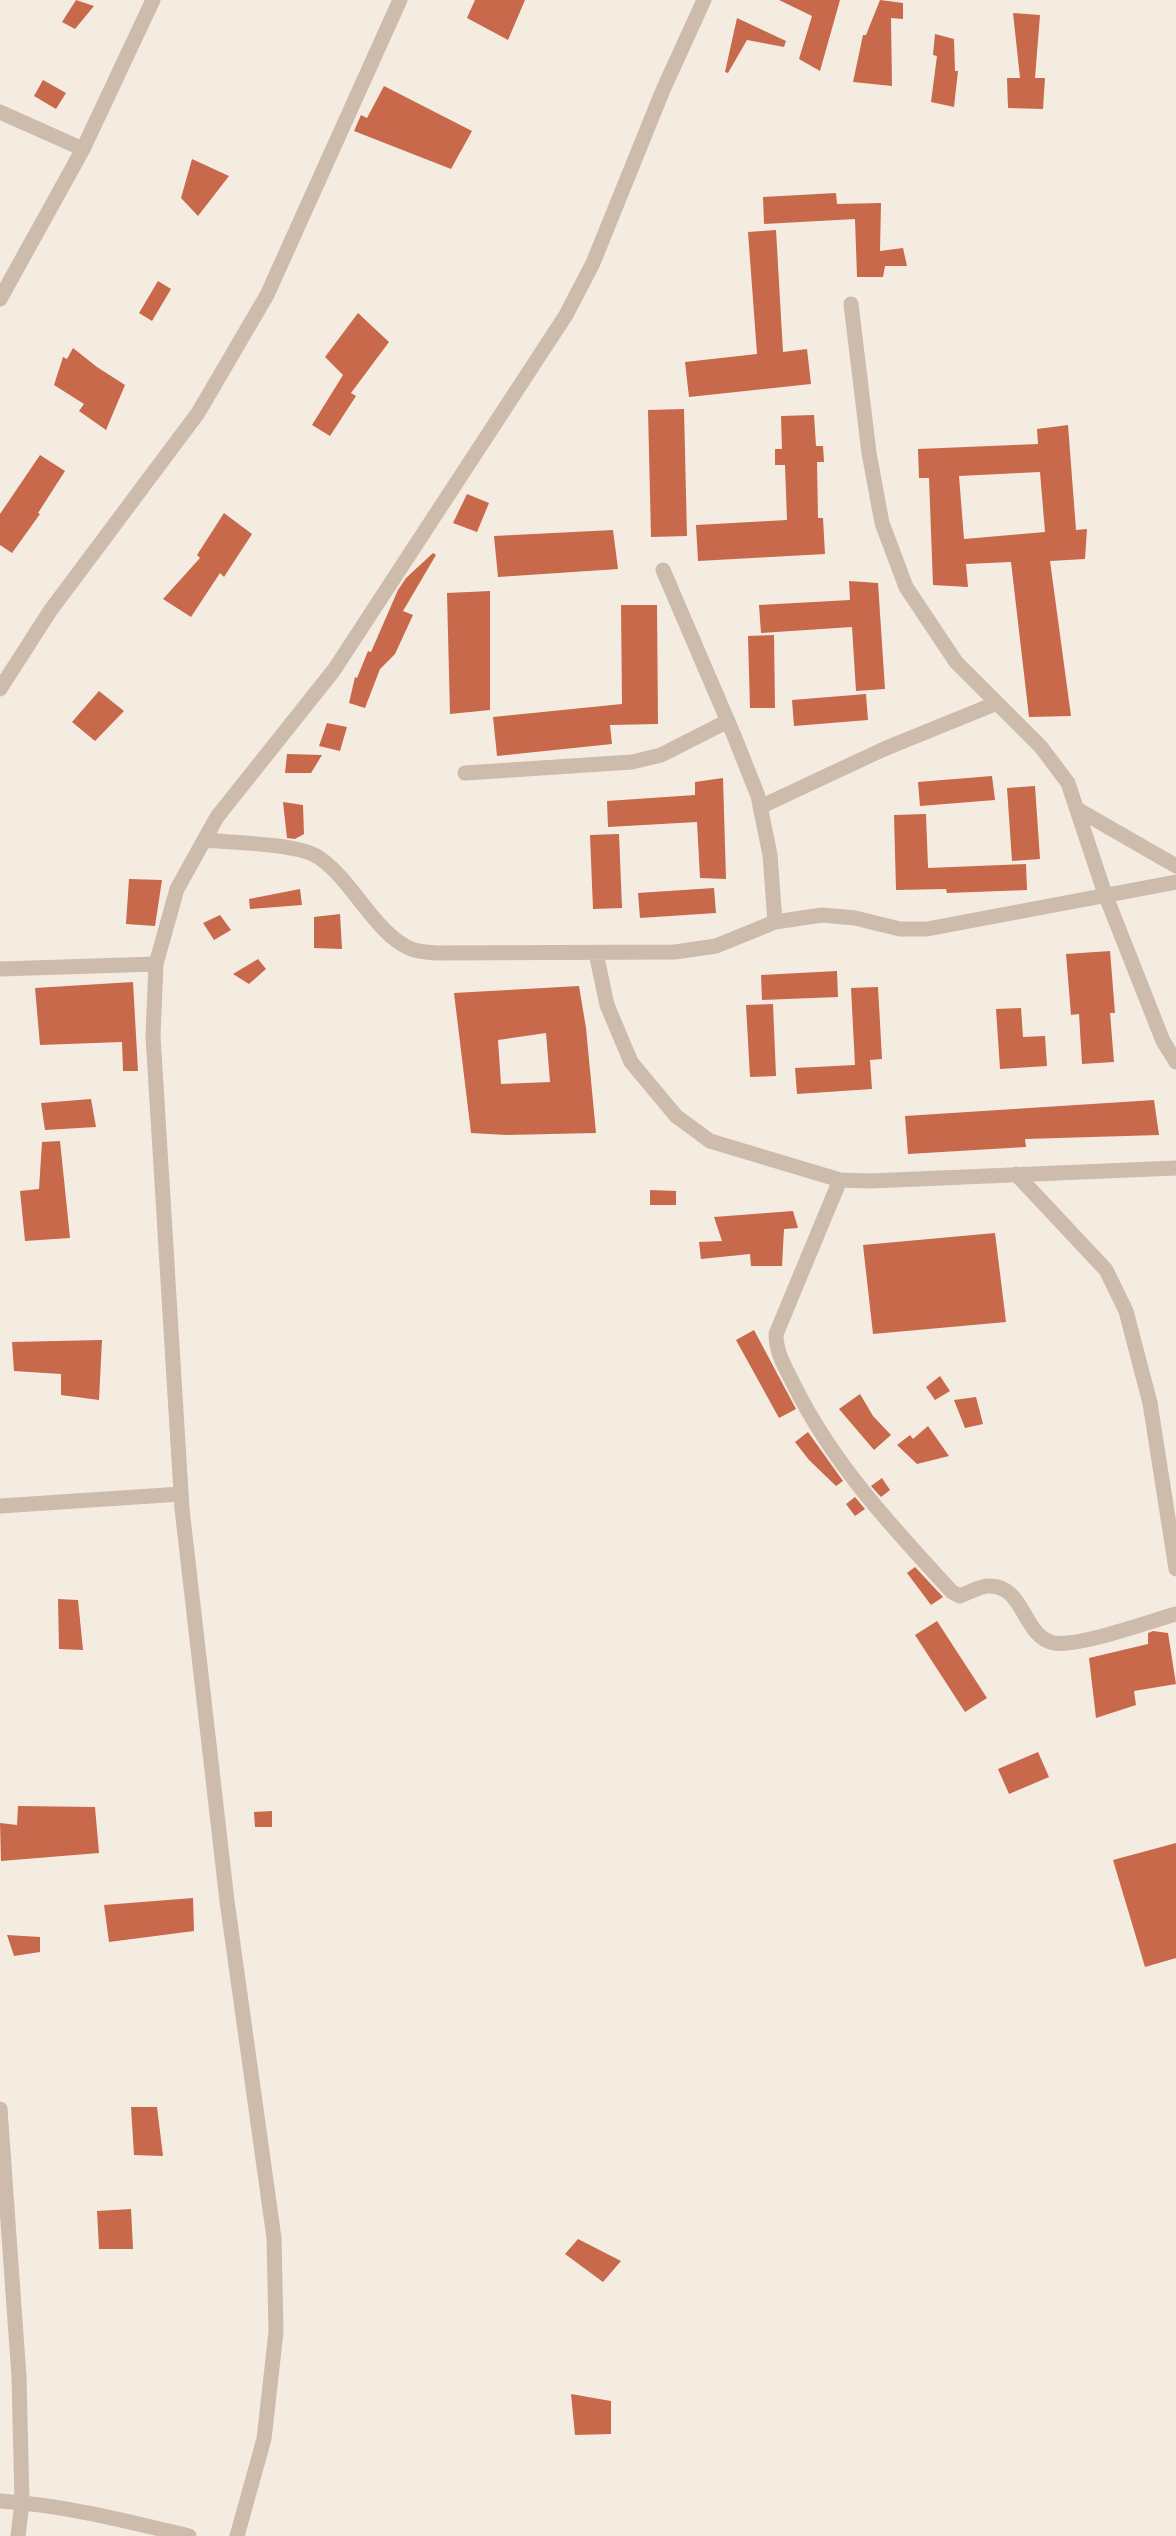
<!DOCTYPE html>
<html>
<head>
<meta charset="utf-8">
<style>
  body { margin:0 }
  canvas { display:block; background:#f4ebe1 }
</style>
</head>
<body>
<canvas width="1176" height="2536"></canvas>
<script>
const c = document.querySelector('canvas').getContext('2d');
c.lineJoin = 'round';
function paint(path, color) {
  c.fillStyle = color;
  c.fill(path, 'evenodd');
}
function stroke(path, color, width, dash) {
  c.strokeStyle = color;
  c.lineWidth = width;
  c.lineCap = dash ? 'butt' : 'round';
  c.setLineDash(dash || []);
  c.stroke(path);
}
paint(new Path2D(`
  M76 0 94 6 75 29 62 22Z
  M475 0H525L508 40 467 18Z
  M779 0H840L820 71 799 59 812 16Z
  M880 0 903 3V19L891 18 892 86 853 82 863 35H866Z
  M1013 13 1040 15 1035 78H1045L1043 109 1008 108 1007 78H1020Z
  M737 18 786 41 784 47 747 40 728 73 725 72Z
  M935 34 954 39 955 71H958L954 107 931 102 937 56 933 55Z
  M43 80 66 93 56 109 34 96Z
  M384 86 472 131 451 169 354 131 361 115 367 118Z
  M192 159 229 176 198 216 181 198Z
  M836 193 837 204 881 203 880 251 903 248 907 266H885L883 277H857L855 219 764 224 763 197Z
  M776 230 783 352 807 349 811 384 689 397 685 362 757 354 748 232Z
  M158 281 171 289 152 321 139 313Z
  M358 313 389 342 351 393 356 396 330 436 312 425 343 375 325 357Z
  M73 348 97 367 125 385 106 430 79 411 84 404 54 385 63 357 67 359Z
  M684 409 687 536 651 537 648 410Z
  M814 415 816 446H823L824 462H817L818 518H823L825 554 698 561 696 525 787 520 785 465H775V449H782L781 416Z
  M1068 425 1076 530 1087 529 1085 559 1050 561 1071 716 1029 717 1011 562 966 564 968 587 933 585 929 478H919L918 449 1038 444 1037 429ZM1040 472 1045 532 964 539 959 476Z
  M40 455 65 471 38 513 40 514 12 553 0 545V514Z
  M467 494 489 503 477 532 453 523Z
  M224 513 252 534 224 577 220 573 191 617 163 599 200 558 197 555Z
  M613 530 618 569 498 577 494 536Z
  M433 553 436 555 403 611 413 615 395 654 380 669 365 708 349 703 355 677 357 678 368 651 371 652 398 590 406 578Z
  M849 581 878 583 885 689 856 691 852 627 761 633 759 605 850 600Z
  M490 591V710L450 714 447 593Z
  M621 605H657L658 724 610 725 612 744 497 756 493 717 622 704Z
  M774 635 775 708H750L748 636Z
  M99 691 124 711 95 741 72 722Z
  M866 694 868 720 794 726 792 700Z
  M327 723 347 727 340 751 319 746Z
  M287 754 322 755 311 773H285Z
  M992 776 995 800 920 806 918 782Z
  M723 778 726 879 700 878 697 822 608 827 607 801 695 795V782Z
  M1035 786 1040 859 1012 861 1007 788Z
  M283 802 303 805 304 834 295 839 287 838Z
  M926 814 928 868 1026 864 1027 890 947 893 946 889 896 890 894 815Z
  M619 834 622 908 593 909 590 835Z
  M129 879 162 880 155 926 126 924Z
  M714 888 716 913 640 918 638 893Z
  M300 889 302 905 250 909 249 899Z
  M340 914 342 949 314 948V917Z
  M220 915 231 930 214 940 203 923Z
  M1110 951 1115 1013H1110L1114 1062 1082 1064 1079 1014 1071 1015 1066 954Z
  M258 959 266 969 249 984 233 974Z
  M837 971 838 997 762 1000 761 975Z
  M133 982 138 1071H123L122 1042 40 1045 35 988Z
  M579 986 586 1028 596 1133 506 1135 471 1133 454 993ZM546 1033 550 1082 501 1084 498 1040Z
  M878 987 882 1059 870 1060 872 1089 797 1094 795 1068 855 1065 851 988Z
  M773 1004 776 1076 750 1077 746 1005Z
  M1021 1008 1023 1037 1045 1036 1047 1066 1000 1069 996 1009Z
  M91 1099 96 1127 45 1130 41 1103Z
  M1154 1100 1159 1135 1025 1139 1026 1147 908 1154 905 1116Z
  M60 1141 70 1238 25 1241 20 1191 39 1189 42 1142Z
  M650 1190 676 1191V1205H650Z
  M793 1211 798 1228 784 1229 782 1266H751L750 1254 701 1259 699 1242 722 1241 714 1217Z
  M995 1233 1006 1322 873 1334 863 1245Z
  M754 1330 796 1409 779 1418 736 1340Z
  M102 1340 99 1400 61 1395V1374L14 1371 12 1342Z
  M940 1376 950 1391 935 1400 926 1387Z
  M860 1394 873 1416 891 1435 874 1450 839 1409Z
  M976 1397 983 1424 965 1428 954 1400Z
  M928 1426 949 1456 917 1464 897 1445 910 1435 913 1439Z
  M808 1432 843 1481 836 1486 809 1460 795 1442Z
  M882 1478 890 1490 881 1497 871 1486Z
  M855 1497 865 1509 855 1516 846 1504Z
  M915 1567 943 1597 931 1605 907 1573Z
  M58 1599 78 1600 83 1650 59 1649Z
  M937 1621 987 1698 965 1712 915 1635Z
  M1153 1631 1168 1633 1176 1684 1134 1691 1136 1705 1096 1718 1089 1658 1148 1644V1633Z
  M1038 1752 1049 1777 1009 1794 998 1769Z
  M18 1806 95 1807 99 1853 1 1861 0 1823 17 1825Z
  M272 1811V1827H255L254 1812Z
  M1176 1843V1958L1145 1967 1113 1860Z
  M193 1898 194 1931 109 1942 104 1905Z
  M7 1935 40 1937V1952L14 1956Z
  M131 2107H157L163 2156 134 2155Z
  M131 2209 133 2249H99L97 2211Z
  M578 2239 621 2261 603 2282 565 2254Z
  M571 2394 611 2401V2434L575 2435Z`), '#c8694b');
stroke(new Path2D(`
  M0 112 83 149
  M0 299 83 149 153 0
  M851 304 869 453 882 523 906 587 956 662 1041 747 1068 783 1105 894 1163 1041 1176 1062
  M663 570 735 738 758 796 770 855 775 922
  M0 689 50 611 198 413 267 295 400 0
  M465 773 632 762 661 755 728 721
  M760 807 884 749 997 703
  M1077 809 1176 866
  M204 840C232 843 296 843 318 857 352 879 374 932 409 948 417 952 428 952 436 953L675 952 716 946 775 922 822 915 855 918 900 929H927L1176 882
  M596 953 607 1005 631 1062 676 1116 710 1141 840 1180 870 1181 1176 1168
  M0 969 156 964
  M1016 1174 1106 1270 1126 1311 1150 1403 1176 1569
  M840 1180 776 1334C776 1353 785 1367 794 1385 833 1464 893 1528 952 1592L960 1596C968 1593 978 1587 987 1586 1025 1583 1022 1637 1054 1643 1079 1647 1148 1622 1176 1614
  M0 1506 181 1494
  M0 2109 19 2377 22 2502 18 2536
  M0 2501C64 2505 127 2521 189 2536
  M237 2536 264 2439 276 2332 274 2238 227 1901 182 1509 153 1036 156 964 177 889 217 817 334 670 566 315 593 263 663 90 704 0`), '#cdbbac', 15);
</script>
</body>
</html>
